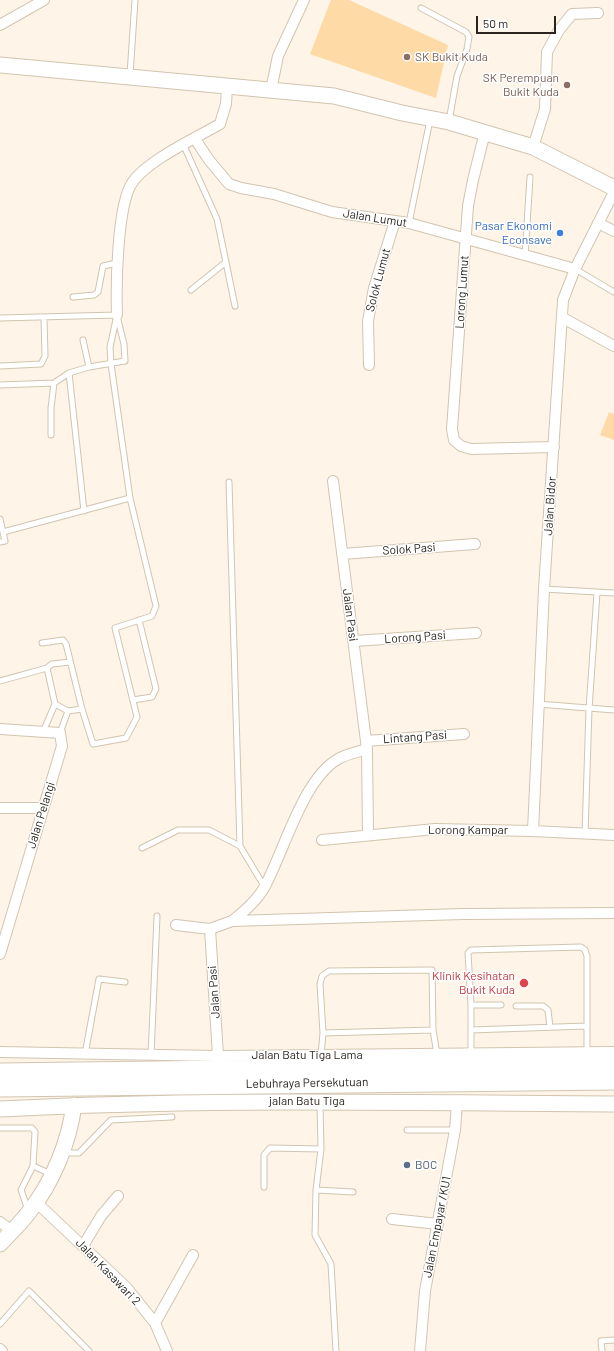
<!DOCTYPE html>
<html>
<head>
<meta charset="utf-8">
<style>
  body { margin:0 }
  #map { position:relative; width:614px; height:1351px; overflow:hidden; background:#fef5e8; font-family:Barlow,sans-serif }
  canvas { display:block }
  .scale { position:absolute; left:476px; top:16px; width:80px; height:18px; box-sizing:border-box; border:2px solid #2a241d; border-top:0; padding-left:5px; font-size:12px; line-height:14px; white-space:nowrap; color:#2a241d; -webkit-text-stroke:3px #fff; paint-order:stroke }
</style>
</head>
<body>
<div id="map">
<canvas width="614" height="1351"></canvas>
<div class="scale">50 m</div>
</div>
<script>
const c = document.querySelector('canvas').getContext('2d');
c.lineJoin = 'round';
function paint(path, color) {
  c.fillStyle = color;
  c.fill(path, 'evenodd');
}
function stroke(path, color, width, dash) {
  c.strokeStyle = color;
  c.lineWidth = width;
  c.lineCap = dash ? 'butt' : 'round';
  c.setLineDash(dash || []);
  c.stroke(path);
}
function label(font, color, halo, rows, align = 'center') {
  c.font = font + ' Barlow,sans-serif';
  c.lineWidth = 3;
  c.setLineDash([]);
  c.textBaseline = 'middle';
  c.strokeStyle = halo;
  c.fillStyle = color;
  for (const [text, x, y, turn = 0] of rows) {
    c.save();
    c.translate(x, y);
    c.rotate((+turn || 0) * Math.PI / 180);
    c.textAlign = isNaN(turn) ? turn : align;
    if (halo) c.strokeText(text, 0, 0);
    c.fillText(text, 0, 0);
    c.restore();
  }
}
paint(new Path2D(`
  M331 0H349L448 45 436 98 310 54Z
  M609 412 614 414V440L600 435Z`), '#fedaa6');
const lane = new Path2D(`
  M421 8 466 32 469 37 467 49 457 76 449 121
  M130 75 135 0
  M184 146 217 219 235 306
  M409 223 430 120
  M525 256 530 177
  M575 269 614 292
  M191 290 226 262
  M73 297 94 295 98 292 103 266 117 263
  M0 318 117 315
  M83 340 89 367
  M0 366 41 364 45 356 44 318
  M69 373 84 511
  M0 385 54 383 69 373 89 367 125 361 124 344 117 316
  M51 435V408L54 383
  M229 482 240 846 264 886
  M0 519 5 541 0 542
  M3 532 130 498
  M544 589 614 593
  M42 643 63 640 66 644 82 709
  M47 668 52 664 70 662
  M0 681 47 668 55 704 43 732
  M133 700 152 697 156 689 139 620
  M55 704 68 711 82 709 93 744 126 738 137 717 115 628 152 616 156 606 130 498 111 364 110 347 117 315
  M538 704 614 710
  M60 733 68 711
  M585 834 589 709 597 593
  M142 848 178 830H209L240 846
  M471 1005H501
  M516 1006H543L548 1010 550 1027
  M471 1030 586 1026
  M323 1033 433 1030
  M85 1054 99 979 125 982
  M471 1054V1005L468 953 471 950 581 947 585 950 587 956V1052
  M321 1055 323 1033 320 984 322 976 329 971 432 970 433 1030 437 1054
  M151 1056 157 916
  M320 1104 321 1149 316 1190 315 1235 331 1264 336 1351
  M0 1128H32L35 1132 33 1166
  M407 1130H455
  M65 1153H79L111 1120 172 1117
  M264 1187V1155L270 1148 321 1149
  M316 1190 353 1192
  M28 1210 21 1190 33 1166 51 1174
  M0 1324 29 1291 89 1351
  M602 1351 601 1341 614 1340`);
const street = new Path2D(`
  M0 25 44 0
  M271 90 278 56 304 0
  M485 132 473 180 468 206 452 429 454 440 461 446 471 449 554 447
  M195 139 209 160 229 184 241 188 274 194 332 212 409 223 575 269
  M533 147 545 109 547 52 559 30 572 14 598 13
  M598 223 614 231
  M117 315C116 286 117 206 132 183 146 161 196 138 220 124L226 104 227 87
  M563 318 614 346
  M369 365 368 321 374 288 395 221
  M333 481 367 749 368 835
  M342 554 475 544
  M354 641 476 633
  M0 729 60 733 62 746 0 954
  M366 741 464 734
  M0 808H43
  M533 831 544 589 563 300 575 269 614 192
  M322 840 435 829 533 831 614 835
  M232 921C245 911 258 900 265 886 284 851 303 779 338 759 347 754 358 752 367 749
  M176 925 210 929 232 921 463 914 614 913
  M210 929 218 1056
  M0 1052 218 1056 614 1052
  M36 1202 126 1287 155 1323 167 1351
  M392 1219 438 1224
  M0 1222 12 1231
  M83 1246 101 1216 118 1196
  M155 1323 193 1255
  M0 1349 2 1351
  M420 1351 425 1291 455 1130 457 1103`);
const secondary = new Path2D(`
  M0 65 334 96 402 113 449 122 533 147 614 188
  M0 1109C205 1098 409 1103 614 1104
  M0 1244C10 1233 21 1223 29 1212 53 1182 69 1142 74 1105`);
const highway = new Path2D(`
  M0 1073 614 1065
  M0 1087 614 1080`);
stroke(lane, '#d2c4af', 7);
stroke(street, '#d2c4af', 12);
stroke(secondary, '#d2c4af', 17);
stroke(highway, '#d2c4af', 21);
stroke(lane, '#fff', 5);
stroke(street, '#fff', 10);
stroke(secondary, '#fff', 15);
stroke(highway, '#fff', 19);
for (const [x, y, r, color] of [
  [407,57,4,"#8d6e63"],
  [567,85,4,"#8d6e63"],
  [560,233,4,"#3f7fe0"],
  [524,983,5,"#e0444e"],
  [407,1165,4,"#5c6f8a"]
]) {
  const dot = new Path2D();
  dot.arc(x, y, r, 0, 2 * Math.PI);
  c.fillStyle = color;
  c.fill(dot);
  stroke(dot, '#fff', 1.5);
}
label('12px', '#785e54', '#fff', [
  ["SK Bukit Kuda",415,57],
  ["SK Perempuan",559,78,"right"],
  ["Bukit Kuda",559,92,"right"]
], 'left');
label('12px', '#2a241d', '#fff', [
  ["Jalan Lumut",375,218,9],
  ["Solok Lumut",378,280,-75],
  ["Lorong Lumut",462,292,-86],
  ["Jalan Bidor",550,506,-86],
  ["Solok Pasi",409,549,-4],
  ["Jalan Pasi",350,615,83],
  ["Lorong Pasi",415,637,-4],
  ["Lintang Pasi",415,737,-4],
  ["Jalan Pelangi",41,815,-73],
  ["Lorong Kampar",468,830],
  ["Jalan Pasi",214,992,-94],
  ["Jalan Batu Tiga Lama",307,1055],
  ["Lebuhraya Persekutuan",307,1083,-1],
  ["jalan Batu Tiga",307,1101],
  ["Jalan Empayar /KU1",437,1227,-79],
  ["Jalan Kasawari 2",108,1272,46]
]);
label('12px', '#366cbe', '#fff', [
  ["Pasar Ekonomi",552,226],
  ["Econsave",552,240]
], 'right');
label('12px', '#be3a42', '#fff', [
  ["Klinik Kesihatan",515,976],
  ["Bukit Kuda",515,990]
], 'right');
label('12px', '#4e5e75', '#fff', [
  ["BOC",415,1165]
], 'left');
</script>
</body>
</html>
